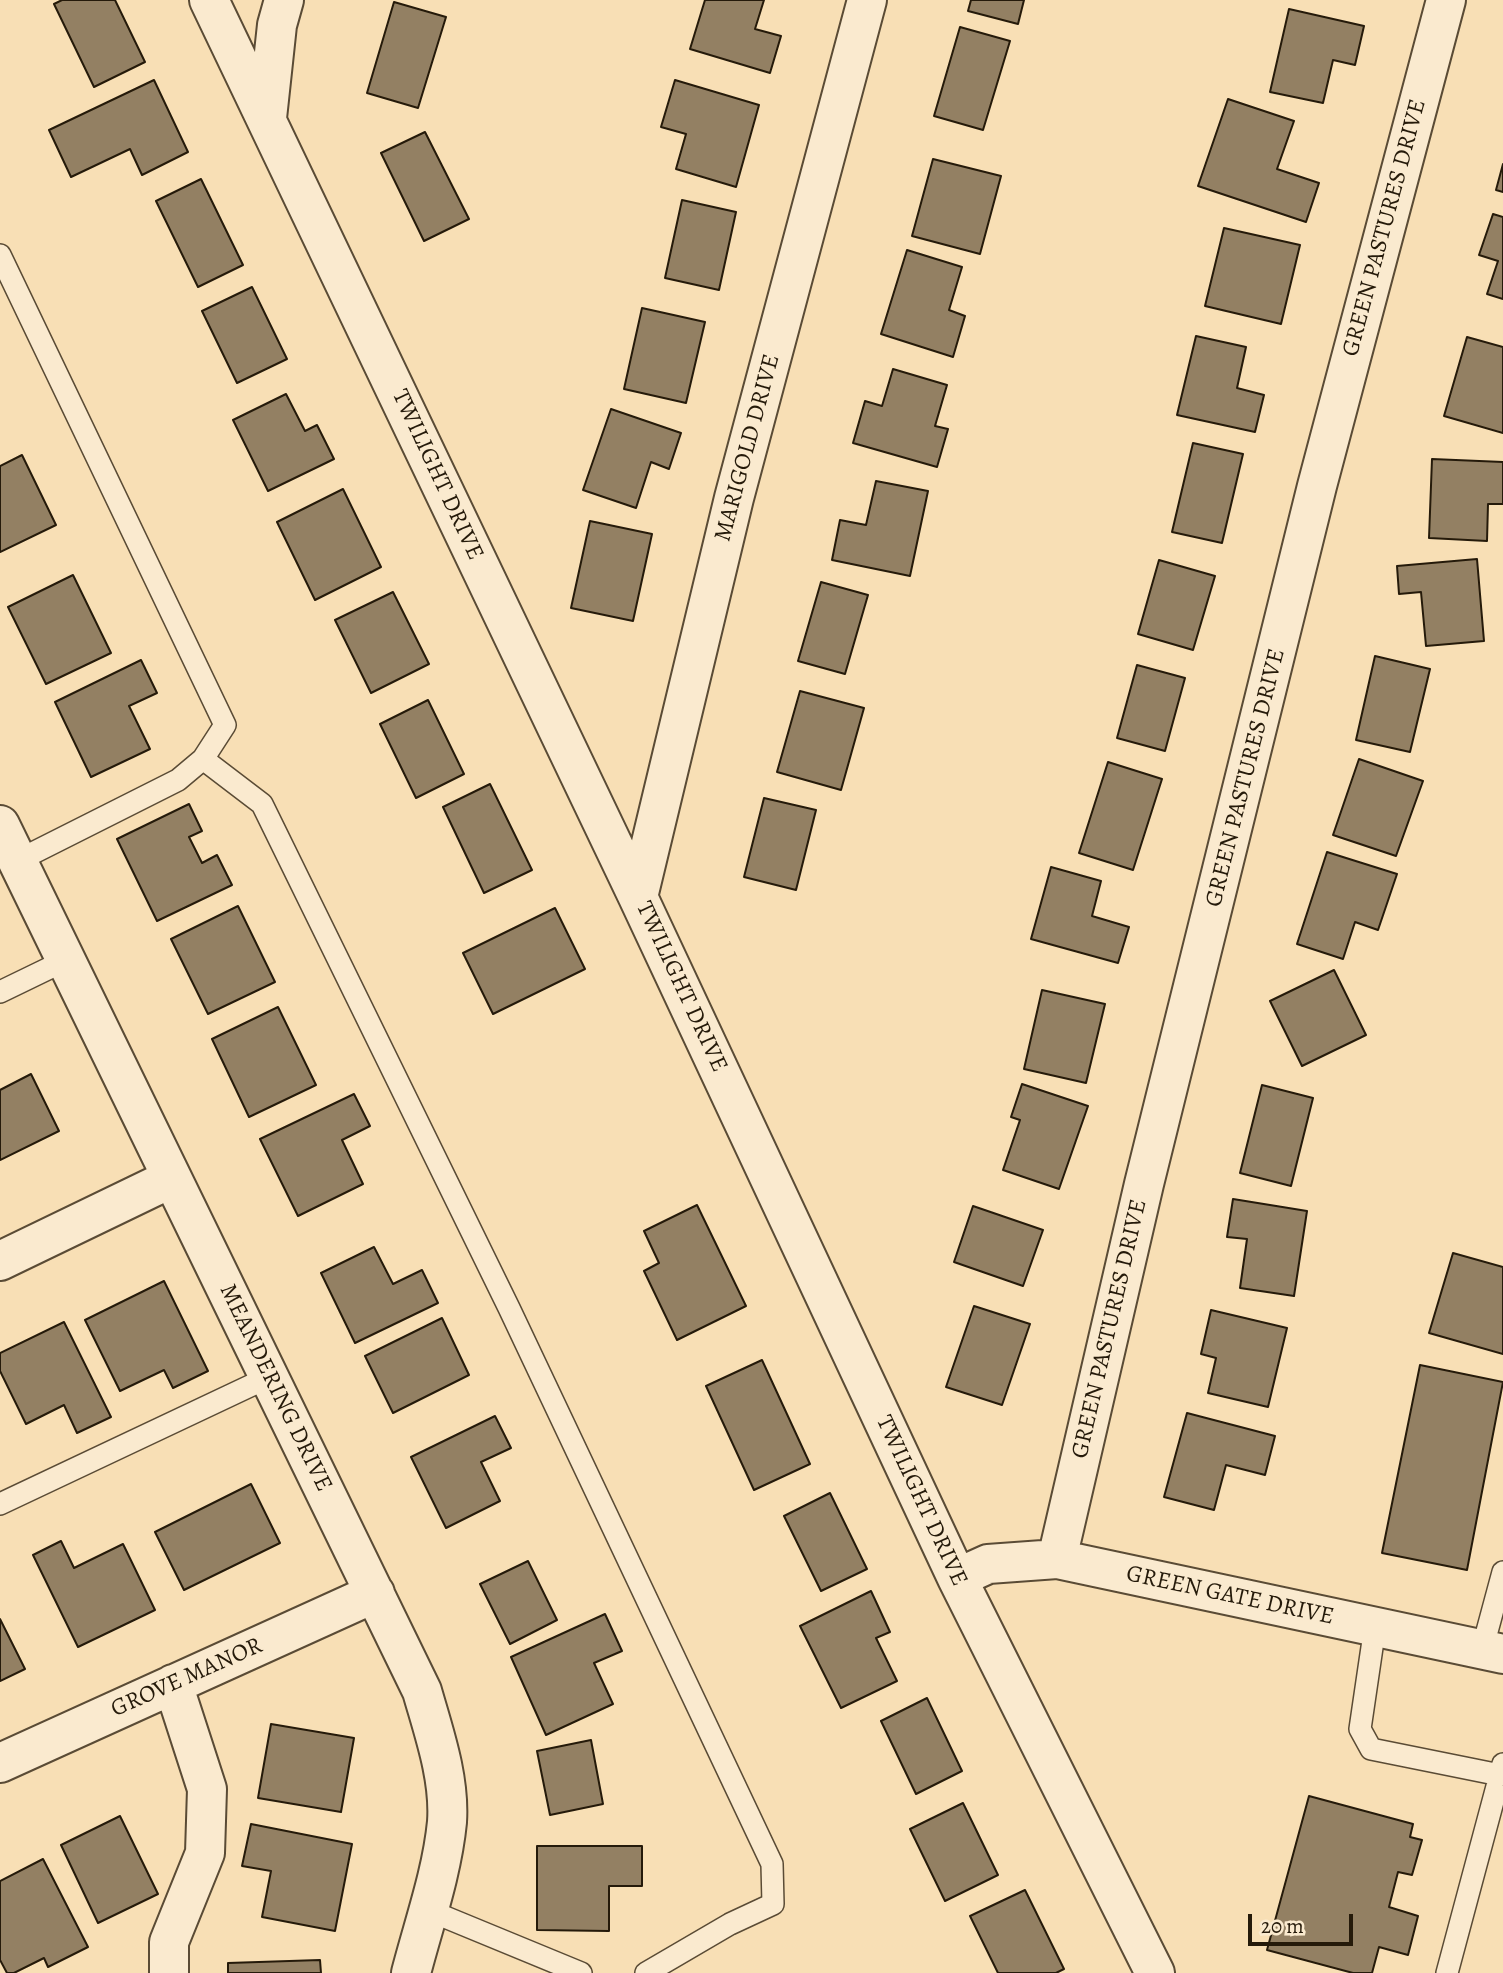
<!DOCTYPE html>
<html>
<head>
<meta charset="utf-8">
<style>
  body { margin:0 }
  #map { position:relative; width:1503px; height:1973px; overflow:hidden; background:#f8dfb5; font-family:Alegreya,serif }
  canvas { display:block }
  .scale { position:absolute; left:1248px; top:1914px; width:105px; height:32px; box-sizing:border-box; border:4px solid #251a0a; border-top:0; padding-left:9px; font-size:21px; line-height:24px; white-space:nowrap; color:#251a0a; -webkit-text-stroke:5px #faeacf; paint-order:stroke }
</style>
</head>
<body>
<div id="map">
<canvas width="1503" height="1973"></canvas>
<div class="scale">20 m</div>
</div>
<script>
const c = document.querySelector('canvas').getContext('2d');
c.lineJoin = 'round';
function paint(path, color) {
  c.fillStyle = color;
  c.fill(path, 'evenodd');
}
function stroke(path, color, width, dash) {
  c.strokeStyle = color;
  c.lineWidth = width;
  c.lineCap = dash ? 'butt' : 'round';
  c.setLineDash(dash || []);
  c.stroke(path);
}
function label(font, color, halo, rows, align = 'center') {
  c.font = font + ' Alegreya,serif';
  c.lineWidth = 5;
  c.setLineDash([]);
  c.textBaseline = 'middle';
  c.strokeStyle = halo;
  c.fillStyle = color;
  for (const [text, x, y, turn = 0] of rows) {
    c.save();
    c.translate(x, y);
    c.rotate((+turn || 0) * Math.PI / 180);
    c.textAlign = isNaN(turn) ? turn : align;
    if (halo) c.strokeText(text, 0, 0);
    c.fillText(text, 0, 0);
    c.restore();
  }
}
const building = new Path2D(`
  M62 0H115L145 62 94 87 54 4Z
  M705 0H764L755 29 781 36 770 73 690 49Z
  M971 0H1024L1018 24 968 11Z
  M394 2 446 17 418 108 367 93Z
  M1289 9 1364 26 1355 65 1333 60 1323 103 1270 92Z
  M960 27 1010 41 983 130 934 116Z
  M154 80 188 152 142 175 130 149 71 177 49 130Z
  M675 80 759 105 736 187 676 169 686 134 661 127Z
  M1228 99 1294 121 1277 169 1319 183 1306 222 1198 186Z
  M425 132 469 219 424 241 381 153Z
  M933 159 1001 176 980 254 912 236Z
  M1503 164V192L1496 190Z
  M201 179 243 265 198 287 156 201Z
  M682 200 736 212 719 290 665 278Z
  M1493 214 1503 217V299L1487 294 1498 261 1479 255Z
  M1224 228 1300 245 1281 324 1205 306Z
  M907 250 962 267 949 310 965 316 953 357 881 334Z
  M252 287 287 359 237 383 202 311Z
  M642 308 705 322 686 403 624 389Z
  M1196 336 1246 347 1237 388 1264 395 1255 432 1177 415Z
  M1467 337 1503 347V433L1444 416Z
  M893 369 947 385 935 426 948 429 937 467 853 443 865 401 882 406Z
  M286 394 305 431 317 425 334 459 268 491 233 420Z
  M611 409 681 433 669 469 651 462 636 508 583 490Z
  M1193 443 1243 454 1222 543 1172 532Z
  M22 455 56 525 0 552V466Z
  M1432 459 1503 462V504H1488L1487 541 1429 538Z
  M876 481 928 491 910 576 832 560 840 520 866 525Z
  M343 489 381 567 315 600 277 522Z
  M590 521 652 534 633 621 571 608Z
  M1477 559 1484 641 1426 646 1421 592 1399 594 1397 566Z
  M1159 560 1215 576 1193 650 1138 634Z
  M73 575 111 653 46 684 8 607Z
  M821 582 868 595 845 674 798 661Z
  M393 592 429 664 371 693 335 620Z
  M1375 656 1430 669 1410 752 1356 740Z
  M141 660 157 693 129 706 150 749 91 777 55 702Z
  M1137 665 1185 678 1165 751 1117 738Z
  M800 691 864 708 841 790 777 772Z
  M428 700 464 774 416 798 380 724Z
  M1359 759 1423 781 1396 856 1333 835Z
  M1108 762 1162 779 1133 870 1079 853Z
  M490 784 532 870 484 893 443 807Z
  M764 798 816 810 796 890 744 877Z
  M189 804 202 831 189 837 202 863 217 855 232 885 157 921 117 839Z
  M1327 852 1397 874 1378 930 1355 922 1343 959 1297 944Z
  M1051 867 1101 881 1092 916 1129 927 1118 963 1031 939Z
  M238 906 275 982 208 1014 171 939Z
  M555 908 585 969 493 1014 463 953Z
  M1334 970 1366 1035 1302 1066 1270 1001Z
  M1042 990 1105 1004 1086 1083 1024 1069Z
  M278 1007 316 1085 249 1117 212 1039Z
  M31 1074 59 1131 0 1160V1090Z
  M1022 1084 1088 1106 1059 1189 1003 1170 1020 1120 1011 1117Z
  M1262 1085 1313 1098 1291 1186 1240 1173Z
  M354 1094 370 1126 342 1140 363 1184 298 1216 260 1139Z
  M1233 1199 1307 1211 1294 1296 1240 1288 1247 1239 1227 1237Z
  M697 1205 746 1306 677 1340 644 1271 659 1263 644 1231Z
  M973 1206 1043 1230 1023 1286 954 1262Z
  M374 1247 393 1284 422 1270 438 1303 355 1343 321 1273Z
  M1453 1253 1503 1267V1354L1429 1333Z
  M164 1281 208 1371 173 1388 164 1370 120 1391 85 1320Z
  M974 1306 1030 1324 1002 1405 946 1387Z
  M1211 1310 1287 1328 1268 1407 1208 1393 1216 1358 1201 1354Z
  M442 1318 469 1375 393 1413 365 1356Z
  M64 1322 111 1417 77 1433 64 1405 26 1424 0 1371V1353Z
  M762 1360 810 1464 754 1490 706 1386Z
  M1420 1365 1503 1382 1467 1570 1382 1553Z
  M1187 1413 1275 1436 1265 1475 1226 1465 1214 1510 1164 1497Z
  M495 1416 511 1448 481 1462 500 1501 446 1528 411 1457Z
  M251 1484 280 1543 184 1590 155 1532Z
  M830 1493 867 1569 821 1591 784 1516Z
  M61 1541 74 1568 123 1544 155 1610 78 1647 33 1555Z
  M528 1561 557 1620 510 1644 480 1584Z
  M871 1591 890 1632 876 1638 897 1681 841 1708 800 1626Z
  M605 1614 622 1651 594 1663 613 1704 546 1735 511 1657Z
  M0 1619 25 1669 0 1681Z
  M927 1698 962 1771 916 1794 881 1721Z
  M271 1724 354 1738 341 1812 258 1798Z
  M591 1740 603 1804 550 1815 537 1751Z
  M1309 1796 1413 1824 1410 1837 1422 1840 1412 1875 1398 1872 1389 1907 1418 1916 1408 1955 1379 1947 1372 1973H1353L1267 1950Z
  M963 1803 998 1875 945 1901 910 1829Z
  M120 1816 158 1894 98 1923 61 1845Z
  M251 1824 352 1844 335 1931 262 1917 271 1871 242 1866Z
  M537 1846H642V1886H609V1931L537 1930Z
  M43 1859 88 1947 48 1967 44 1958 14 1973H7L0 1960V1881Z
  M1025 1890 1064 1969 1056 1973H998L970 1916Z
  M320 1960 321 1973H228V1963Z`);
paint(building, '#938063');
stroke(building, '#251a0a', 2);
const lane = new Path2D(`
  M0 255 225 725 203 759 178 780 17 861
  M203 759 262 804 509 1308 772 1864 773 1904 730 1924 646 1973
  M0 992 66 960
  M0 1504 269 1377
  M1375 1627 1360 1729 1371 1749 1500 1775
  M1482 1650 1503 1572
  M428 1910 581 1973
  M1447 1973 1503 1764`);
const street = new Path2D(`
  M209 0 638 897 957 1578 1155 1973
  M267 118 277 25 284 0
  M0 825 422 1691C434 1733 450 1778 447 1822 442 1873 424 1923 411 1973
  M638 897 734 498 867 0
  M0 1261 172 1178
  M1057 1559 1144 1184 1317 486 1446 0
  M957 1578 988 1564 1057 1559 1503 1654
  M0 1763 375 1593
  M169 1973V1942L205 1853 207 1789 173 1684`);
stroke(lane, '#5a4b35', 24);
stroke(street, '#5a4b35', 42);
stroke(lane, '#faeacf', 21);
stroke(street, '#faeacf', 38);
label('24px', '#251a0a', '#faeacf', [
  ["GREEN PASTURES DRIVE",1385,228,-75],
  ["MARIGOLD DRIVE",748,448,-75],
  ["TWILIGHT DRIVE",437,475,65],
  ["GREEN PASTURES DRIVE",1246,778,-76],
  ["TWILIGHT DRIVE",681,987,65],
  ["GREEN PASTURES DRIVE",1110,1329,-77],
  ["MEANDERING DRIVE",275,1388,64],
  ["TWILIGHT DRIVE",921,1501,65],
  ["GREEN GATE DRIVE",1230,1596,12],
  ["GROVE MANOR",187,1678,-24]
]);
</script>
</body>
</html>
